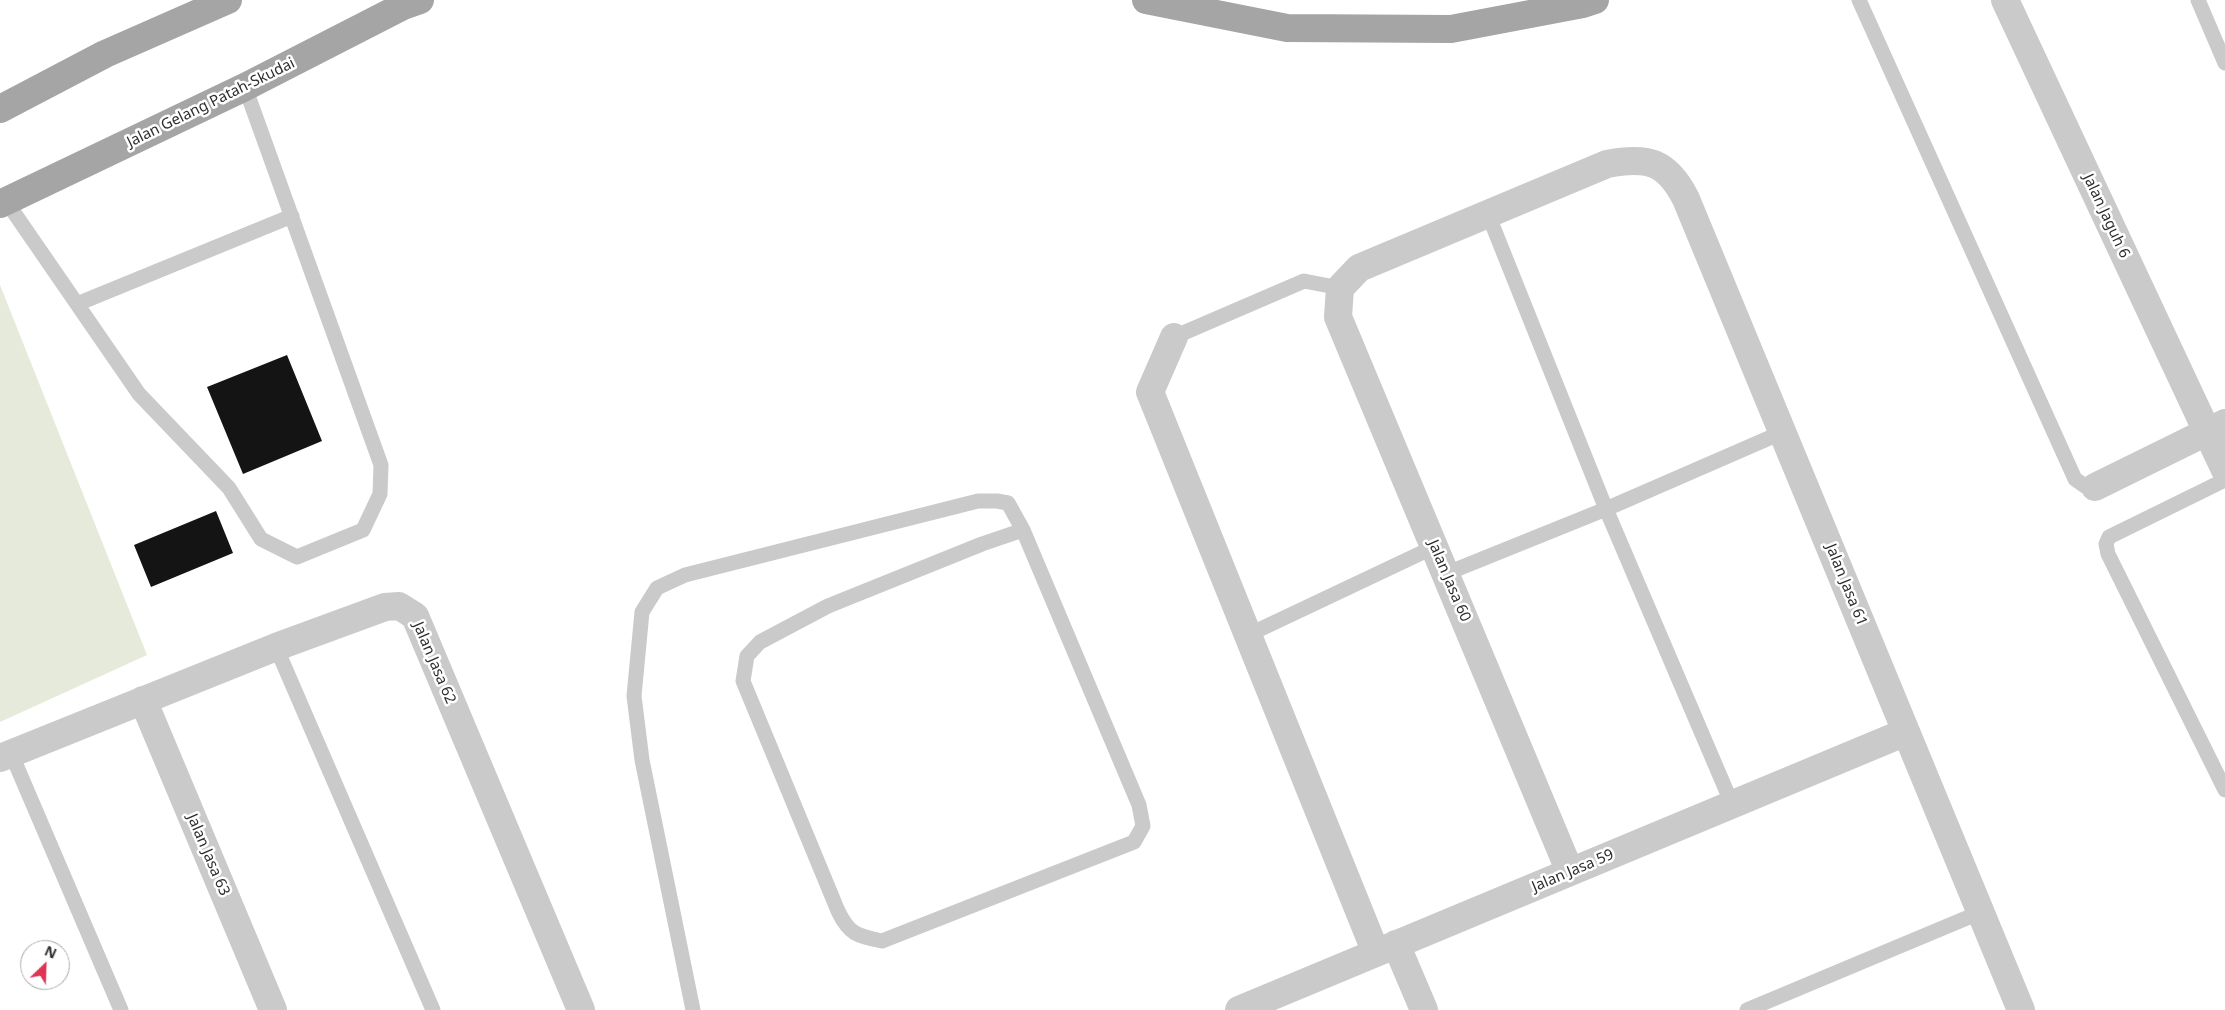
<!DOCTYPE html>
<html>
<head>
<meta charset="utf-8">
<style>
  body { margin:0 }
  #map { position:relative; width:2225px; height:1010px; overflow:hidden; background:#fff; font-family:"Noto Sans",sans-serif }
  canvas { display:block }
  .north { position:absolute; left:20px; top:940px; width:50px; height:50px; box-sizing:border-box; background:#fff; border:1px solid #ababab; border-radius:50%; rotate:24deg; font-size:14px; font-weight:700; line-height:20px; text-align:center; color:#2d2d2d }
  .north::after { content:''; display:block; margin:auto; width:18px; height:22px; background:#de3555; clip-path:polygon(50% 0,100% 100%,50% 72%,0 100%) }
</style>
</head>
<body>
<div id="map">
<canvas width="2225" height="1010"></canvas>
<div class="north">N</div>
</div>
<script>
const c = document.querySelector('canvas').getContext('2d');
c.lineJoin = 'round';
function paint(path, color) {
  c.fillStyle = color;
  c.fill(path, 'evenodd');
}
function stroke(path, color, width, dash) {
  c.strokeStyle = color;
  c.lineWidth = width;
  c.lineCap = dash ? 'butt' : 'round';
  c.setLineDash(dash || []);
  c.stroke(path);
}
function label(font, color, halo, rows, align = 'center') {
  c.font = font + ' "Noto Sans",sans-serif';
  c.lineWidth = 5;
  c.setLineDash([]);
  c.textBaseline = 'middle';
  c.strokeStyle = halo;
  c.fillStyle = color;
  for (const [text, x, y, turn = 0] of rows) {
    c.save();
    c.translate(x, y);
    c.rotate((+turn || 0) * Math.PI / 180);
    c.textAlign = isNaN(turn) ? turn : align;
    if (halo) c.strokeText(text, 0, 0);
    c.fillText(text, 0, 0);
    c.restore();
  }
}
paint(new Path2D(`
  M0 285 147 655 0 722Z`), '#e5eadb');
paint(new Path2D(`
  M287 355 322 441 243 474 207 387Z
  M216 511 233 553 151 587 134 545Z`), '#141414');
stroke(new Path2D(`
  M1859 0 2075 479 2085 486 2095 487
  M2198 0 2225 63
  M6 201 139 394 229 488 261 539 297 557 363 530 380 494 381 465 245 87
  M1488 214 1606 509 1732 804
  M77 304 292 216
  M1174 337 1304 281 1340 288
  M2225 480 2109 537 2106 544 2108 554 2225 790
  M1445 574 1606 509 1783 432
  M1248 635 1434 547
  M276 647 433 1010
  M11 753 121 1010
  M693 1010 642 760 634 696 642 612 657 588 685 575 978 501H997L1008 503 1023 530 1139 805 1143 826 1134 842 882 941C857 936 849 934 838 911L743 681 747 656 760 642 828 606 982 544 1023 530
  M1747 1010 1981 912`), '#cacaca', 15);
stroke(new Path2D(`
  M2005 0 2225 470
  M1174 337 1150 392 1376 953
  M2095 487 2225 423
  M143 700 273 1010
  M0 758 276 647 385 607 399 606 415 616 581 1010
  M1570 872 1338 317 1340 288 1359 268 1607 164C1647 156 1667 161 1686 199L2021 1010
  M1396 944 1424 1010
  M1239 1010 1906 732`), '#cacaca', 28);
stroke(new Path2D(`
  M1146 0 1287 28 1451 29 1583 4 1595 0
  M0 109 105 54 228 0
  M0 204 245 87 403 6 420 0`), '#a5a5a5', 28);
label('15px', '#2d2d2d', '#fff', [
  ["Jalan Gelang Patah-Skudai",211,103,-26],
  ["Jalan Jaguh 6",2106,216,65],
  ["Jalan Jasa 60",1449,581,67],
  ["Jalan Jasa 61",1846,585,68],
  ["Jalan Jasa 62",434,663,67],
  ["Jalan Jasa 63",208,855,67],
  ["Jalan Jasa 59",1573,871,-23]
]);
</script>
</body>
</html>
